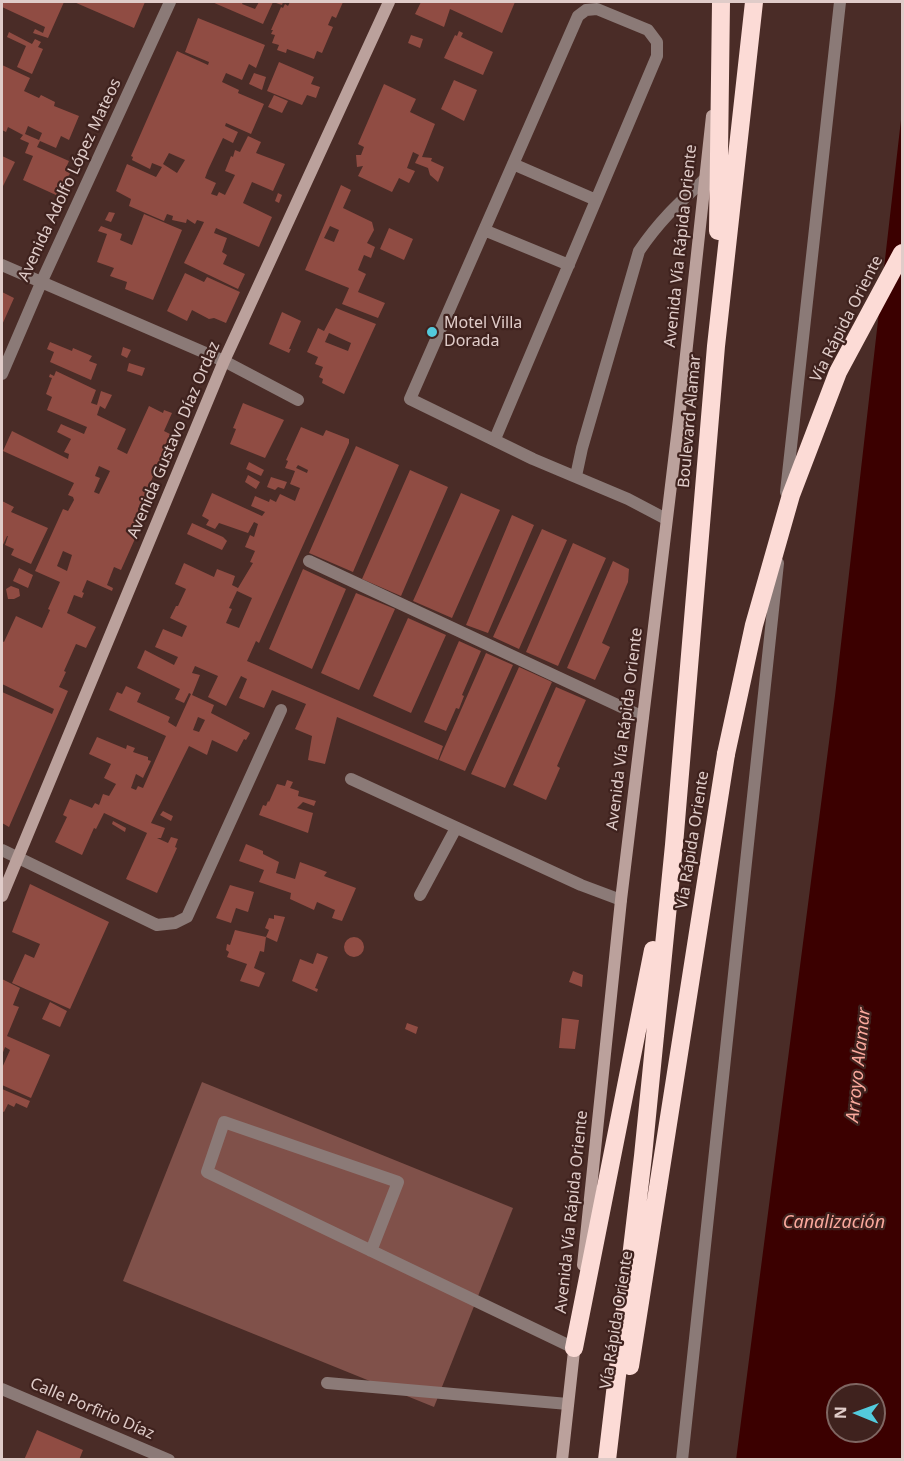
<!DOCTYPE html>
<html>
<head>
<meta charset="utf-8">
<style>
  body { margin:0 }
  #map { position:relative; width:904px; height:1461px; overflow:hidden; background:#4a2c27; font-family:"Noto Sans",sans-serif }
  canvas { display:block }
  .frame { position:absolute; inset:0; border:3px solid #e0ccc9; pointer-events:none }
  .north { position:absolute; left:826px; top:1383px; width:60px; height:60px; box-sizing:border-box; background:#3f221e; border:2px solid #7f6662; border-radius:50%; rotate:271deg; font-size:16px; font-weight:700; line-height:24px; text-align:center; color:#e0ccc9 }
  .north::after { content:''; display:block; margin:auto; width:21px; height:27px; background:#53cadc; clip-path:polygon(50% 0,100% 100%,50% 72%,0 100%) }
</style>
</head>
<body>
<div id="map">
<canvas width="904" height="1461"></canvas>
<div class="frame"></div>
<div class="north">N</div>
</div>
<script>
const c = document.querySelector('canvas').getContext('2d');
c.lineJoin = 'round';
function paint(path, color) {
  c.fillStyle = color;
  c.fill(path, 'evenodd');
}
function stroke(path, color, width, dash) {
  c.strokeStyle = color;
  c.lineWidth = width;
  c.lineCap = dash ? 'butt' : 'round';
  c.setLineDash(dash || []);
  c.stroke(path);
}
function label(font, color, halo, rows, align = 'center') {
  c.font = font + ' "Noto Sans",sans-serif';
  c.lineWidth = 4.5;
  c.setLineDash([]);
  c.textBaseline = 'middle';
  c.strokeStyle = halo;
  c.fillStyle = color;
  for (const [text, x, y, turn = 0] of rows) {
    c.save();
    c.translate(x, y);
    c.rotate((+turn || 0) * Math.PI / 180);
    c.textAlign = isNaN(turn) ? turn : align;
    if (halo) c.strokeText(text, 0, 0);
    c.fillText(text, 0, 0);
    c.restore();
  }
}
paint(new Path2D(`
  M202 1082 513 1208 434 1407 123 1281Z`), '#80514a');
paint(new Path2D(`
  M902 111V1459L736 1460 835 696ZM838 1395H874V1431H838Z`), '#3b0000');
paint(new Path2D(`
  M2 2H64L48 38 33 33 35 29 43 33 45 27 2 7Z
  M74 2H145L134 28Z
  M212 2H243L242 4 255 9 259 2H283L282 5 273 2 263 24Z
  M290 2H343L336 18 332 16 328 25 333 27 322 53 317 51 314 59 287 49 286 53 277 50 279 45 272 43 275 35 271 34 273 30H271L281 7 283 8 285 4 288 6Z
  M421 2H515L502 33 450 9 444 27 415 14Z
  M198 18 265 45 256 68 249 64 242 80 226 73 222 82 239 90 238 93 264 104 251 134 226 123 225 126 238 132 233 143 223 138 208 170 205 178 216 183 211 194 217 196 219 192 225 195 235 175 225 171 231 156 233 157 235 150 240 152 248 136 261 142 256 153 285 164 273 191 252 182 243 203 272 217 259 247 216 228 214 233 227 238 222 252 227 255 223 264 245 274 238 289 184 263 204 222 197 220 195 224 187 219 186 223 172 220 173 216 167 214 164 221 129 206 131 199 116 191 127 164 156 177 162 167 152 163 150 169 132 160 133 157 131 156 177 51 208 65 209 62 185 52ZM169 153 185 160 177 173 163 164Z
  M459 31 463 33 461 37 493 52 483 75 444 58 455 35 457 36Z
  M9 32 32 44 35 39 41 42 38 47 43 49 32 74 17 67 26 46 7 37Z
  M411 35 423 39 420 48 408 43Z
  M279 62 314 77 311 84 320 87 316 98 307 95 302 105 267 91Z
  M2 65 30 78 24 91 39 98 41 95 55 102 54 106 79 116 69 140 61 136 56 148 40 141 37 147 69 161 65 170 70 173 65 186 61 184 56 195 23 180 33 156 25 153 29 143 20 139 23 135 8 127 6 132 2 130ZM28 126 42 133 39 140 25 134Z
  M254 73 266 77 262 90 249 84Z
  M454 80 477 90 464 121 441 109Z
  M384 84 416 99 410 112 435 124 422 157 432 158 431 161 444 167 438 182 430 175 428 168 415 163 419 155 413 152 407 168 415 171 409 183 399 178 392 192 358 176 363 166 357 167 356 155H361L364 147 358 144Z
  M274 95 288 101 282 113 268 107Z
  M2 156 15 162 2 188Z
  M341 185 351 190 343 208 372 222 374 230 367 243 375 247 371 258 364 255 358 270 366 274 358 292 385 303 378 318 342 304 349 288 305 270ZM330 226 339 230 334 242 324 238Z
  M278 193 282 195 279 203 275 201Z
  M109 212 115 213 111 222 105 220Z
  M144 214 182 230 153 300 125 289 127 282 110 276 114 268 97 262 107 234 98 231 101 226 122 234 120 240 132 245Z
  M389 228 413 239 404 260 380 249Z
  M185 273 204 282 207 277 240 292 226 323 214 318 209 319 192 310 187 321 167 311Z
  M2 292 14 298 2 325Z
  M336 308 376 324 344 394 322 383 323 379 319 377 323 367 315 364 318 357 307 352 318 328 324 331ZM329 333 351 343 348 351 325 342Z
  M282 312 301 321 289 349H291L289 353 269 344Z
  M50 342 72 351 73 348 92 356 89 361 97 364 91 380 50 362 54 352 47 349Z
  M123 347 131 350 127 358 121 355Z
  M129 363 145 368 142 376 127 371Z
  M56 371 96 390 91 403 97 405 101 391 112 395 105 409 100 406 97 415 126 429 117 449 127 454 149 406 163 413 164 410 172 413 164 431 178 438 164 470 157 467 138 512 145 514 134 541 121 570 114 567 107 585 113 588 112 591 87 580 82 592 84 593 82 598 74 595 67 613 96 627 86 648 76 644 64 671 66 672 59 687 68 691 9 827 2 823V692L52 714 54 709 2 684V641L4 642 16 616 42 628 50 610 48 609 60 582 35 571 63 509 68 511 74 500 73 497 68 495 74 483 3 451 12 431 68 459 69 454 64 452 71 439 57 432 61 424 84 434 87 427 47 410 52 397 46 394 52 378 49 377 50 374 54 376ZM99 466 110 471 99 494 94 492 100 478 95 476ZM63 551 72 555 67 571 57 566Z
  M243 403 284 420 265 458 230 444 236 429 233 428Z
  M301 427 323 436 326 430 349 439V443L259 643 256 641 247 661 443 746 438 760 337 717 325 764 308 760 312 736 295 729 306 704 272 690 264 708 239 698 247 679 241 676 226 706 208 697 218 676 195 666 192 673 200 675 192 695 214 705 211 713 250 733 246 740 244 739 237 752 212 740 207 755 189 746 151 823 165 828 161 838H157L168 843 171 837 178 839 175 847 177 848 157 893 126 879 147 833 104 813 96 829 94 828 82 855 55 842 67 817 63 815 70 799 92 808 95 803 99 805 103 794 109 796 116 784 104 778 111 764 89 754 97 737 126 749 127 745 135 748 133 752 148 757V760L151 761 143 778 136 774 131 788 136 790 138 786 143 788 166 736 109 710 117 692 122 694 126 686 141 693 137 702 170 717 168 722 176 727 191 694 189 693 184 703 175 699 180 689 137 668 145 650 174 665 178 657 155 647 163 629 182 637 187 626 170 618 176 606H178L186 589 175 584 184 563 214 577 217 569 235 576 232 585 238 588 253 563 250 562 255 551 245 547 250 535 254 537 258 524 254 522 248 533 219 523 215 529 206 525 209 520 202 516 212 493 262 516 265 512 251 506 255 496 269 502 270 499 276 502 280 494 295 501 300 488 290 484 295 471 285 468 288 461 286 460ZM298 465 308 470 307 473 296 468ZM237 591 252 598 239 628 226 623 232 609 229 608ZM198 717 205 720 199 732 193 730Z
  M356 446 399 465 353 572 309 553Z
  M249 462 264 470 261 476 246 469Z
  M410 470 448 487 401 596 362 579Z
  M248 475 260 482 256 489 245 482Z
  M271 477 287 482 284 489 278 487 275 490 267 487Z
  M461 493 500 510 452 618 413 601Z
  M2 501 14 507 11 512 48 528 31 564 11 555 14 549 5 545 8 536H7L2 547Z
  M512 515 534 525 488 633 466 625Z
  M192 523 223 537 227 541 222 550 187 534Z
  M542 529 567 540 519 649 493 637Z
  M573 543 606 558 558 666 526 652Z
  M613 561 629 569 628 582 602 643 610 647 595 680 567 668Z
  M19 568 33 575 28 588 13 581Z
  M303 569 346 589 312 669 269 649Z
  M11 586 19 589 20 596 14 599H8L6 589Z
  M356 593 395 609 359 690 321 673Z
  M408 618 446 635 411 713 373 696Z
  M459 641 481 651 462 695 464 696 459 709 456 708 446 731 424 722Z
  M486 653 513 665 465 771 439 760Z
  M519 667 552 682 505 788 471 774Z
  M556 687 586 700 557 766 560 768 546 800 513 785Z
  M287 780 293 782 290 788 299 791 298 796 316 801 314 806 303 802 297 808 313 813 308 833 259 815 263 805 266 806 268 801 269 802 277 784 285 786Z
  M163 811 173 816 171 821 160 815Z
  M113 821 126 828 125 832 112 824Z
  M246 844 263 851V854L279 862 276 873 295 879 300 862 327 872 324 876 356 888 342 921 332 918 335 910 317 902 314 910 290 899 291 893 259 882 264 870 239 861Z
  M30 884 109 922 70 1009 12 983 25 954 34 958 40 944 12 932Z
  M230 885 254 892 248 912 236 908 231 923 216 918Z
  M274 915 285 917 277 942 266 937 269 930 265 928 269 918 274 919Z
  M235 930 266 937 264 952 260 951 254 968 265 973 259 987 240 981 247 964 227 957 229 952 226 950 227 944 230 945Z
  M344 947a10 10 0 1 1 20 0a10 10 0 1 1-20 0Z
  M317 953 328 957 315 988 318 989 317 992 292 981 300 959 313 964Z
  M573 971 583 975 582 987 569 982Z
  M2 979 20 988 13 1005 19 1007 7 1036 50 1055 31 1098 2 1085V1068L10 1050 5 1047 2 1055Z
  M50 1002 67 1011 60 1027 42 1019Z
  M562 1018 579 1020 575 1049 559 1048Z
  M407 1023 418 1027 416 1034 405 1029Z
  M2 1089 30 1101 27 1108 16 1103 14 1107 8 1104 4 1112 2 1111Z
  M37 1430 83 1450 79 1460H24Z`), '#904c43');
stroke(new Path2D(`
  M513 164 596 200
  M484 230 569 265
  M495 439 657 56V42L648 30 597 9 586 10 578 16 410 399 533 459 628 499 666 519
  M576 476 582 448 639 251C660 220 678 204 705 179
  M786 492 840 2
  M309 561 643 717
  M351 779 581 885 621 900
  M420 895 456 828
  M371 1251 398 1182 224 1122 207 1172 574 1348
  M327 1383 568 1404
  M682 1460 778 563`), '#8b7a77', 12);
stroke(new Path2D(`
  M2 265 224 361 298 400
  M2 374 41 283 170 2
  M2 850 157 925 175 923 187 917 281 710
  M2 1389 169 1460`), '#8b7a77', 12);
stroke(new Path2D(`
  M2 896 224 361 389 2
  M583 1265 621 900 679 419 712 116
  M562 1460 575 1342`), '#bba19c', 12);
stroke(new Path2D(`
  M718 231 721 2
  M574 1348 653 950
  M630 1366 726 754
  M607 1460 643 1156 674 845 716 346 754 2`), '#fcdbd6', 18);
stroke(new Path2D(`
  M726 754 754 625 791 495 838 372 902 253`), '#fcdbd6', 18);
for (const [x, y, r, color] of [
  [432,332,6,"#53cadc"]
]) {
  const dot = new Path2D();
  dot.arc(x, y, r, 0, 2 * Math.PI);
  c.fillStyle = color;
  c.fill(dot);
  stroke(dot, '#3f221e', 2);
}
label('16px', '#e0ccc9', '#3f221e', [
  ["Avenida Adolfo López Mateos",70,180,-65],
  ["Avenida Vía Rápida Oriente",681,246,-84],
  ["Vía Rápida Oriente",847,319,-63],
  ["Boulevard Alamar",690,421,-85],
  ["Avenida Gustavo Díaz Ordaz",174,440,-67],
  ["Avenida Vía Rápida Oriente",625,729,-83],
  ["Vía Rápida Oriente",693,840,-81],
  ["Avenida Vía Rápida Oriente",572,1212,-84],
  ["Vía Rápida Oriente",617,1320,-81],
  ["Calle Porfirio Díaz",92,1409,23]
]);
label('16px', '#e0ccc9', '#3f221e', [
  ["Motel Villa",444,323],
  ["Dorada",444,341]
], 'left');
label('italic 18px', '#faa89c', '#3f221e', [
  ["Arroyo Alamar",859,1065,-84],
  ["Canalización",834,1223]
]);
</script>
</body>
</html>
